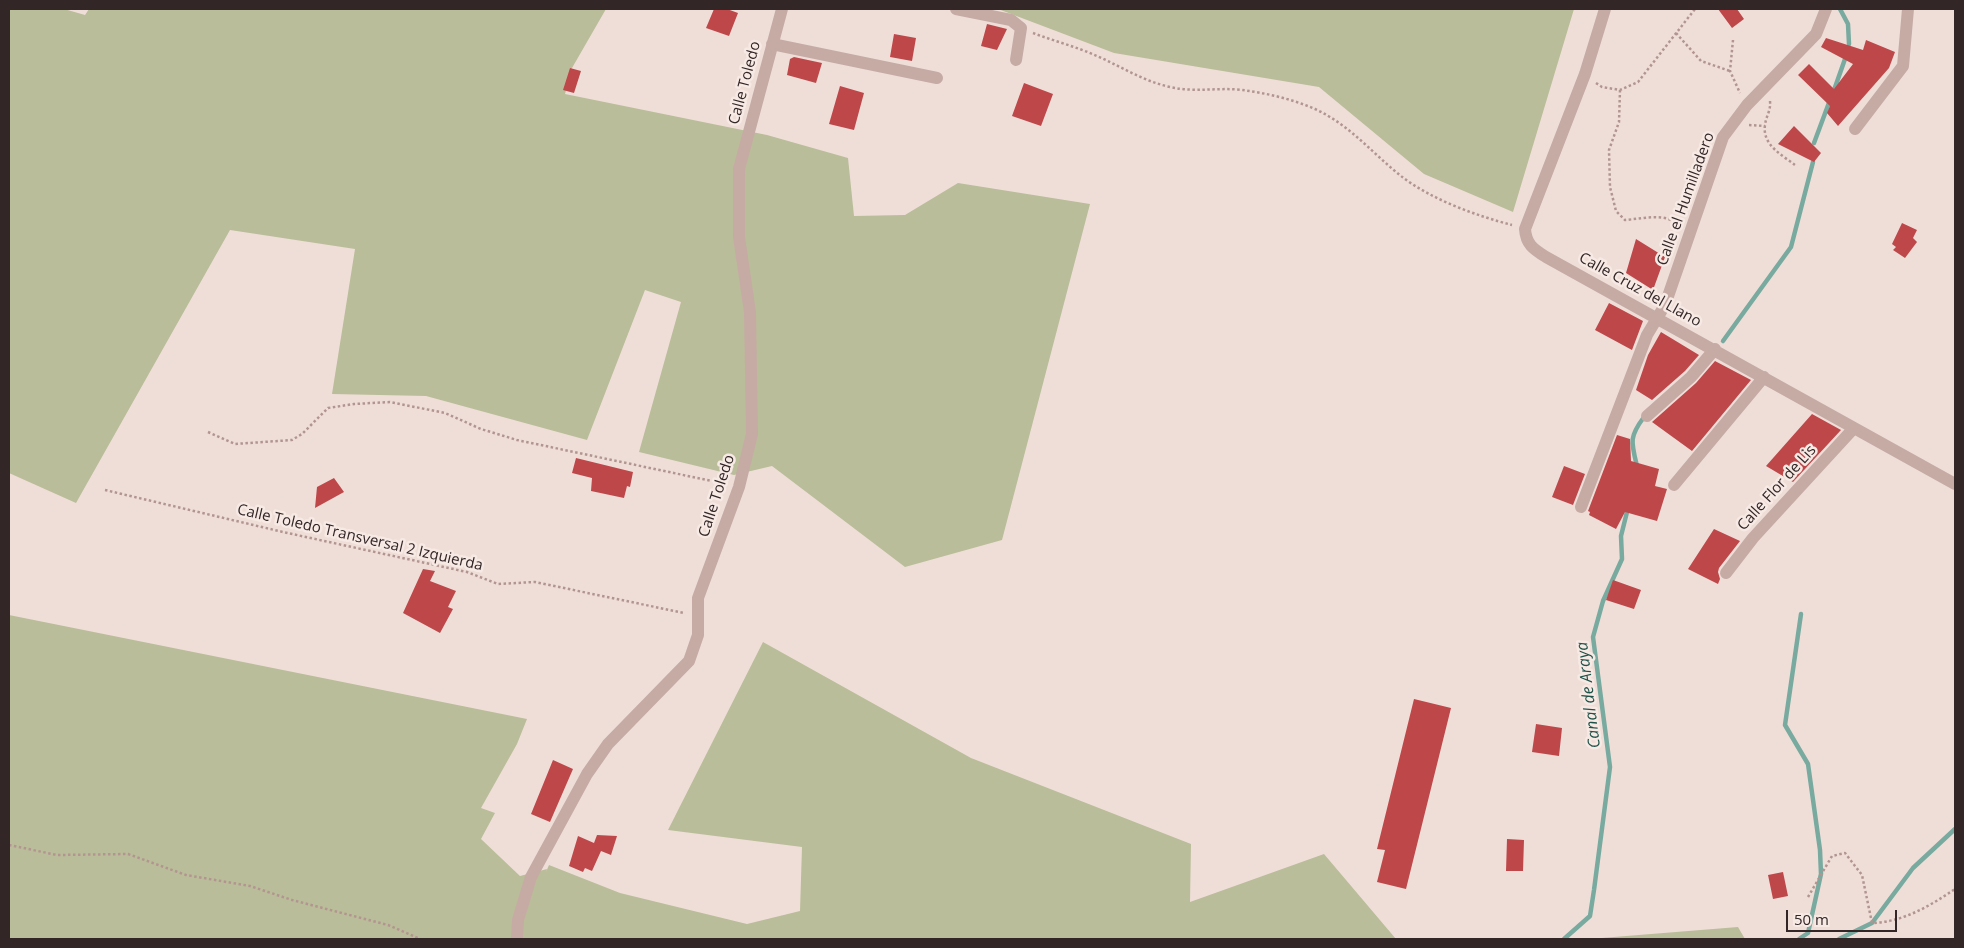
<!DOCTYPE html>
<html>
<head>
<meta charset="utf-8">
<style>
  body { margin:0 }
  #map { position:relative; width:1964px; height:948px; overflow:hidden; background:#efded8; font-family:"Open Sans",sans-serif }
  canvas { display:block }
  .frame { position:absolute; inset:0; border:10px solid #322626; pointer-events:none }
  .scale { position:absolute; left:1786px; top:910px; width:111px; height:22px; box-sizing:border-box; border:2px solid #322626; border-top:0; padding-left:6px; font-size:15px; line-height:18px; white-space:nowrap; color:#322626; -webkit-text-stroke:4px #f7e9e4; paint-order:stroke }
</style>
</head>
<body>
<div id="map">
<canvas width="1964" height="948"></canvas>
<div class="frame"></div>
<div class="scale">50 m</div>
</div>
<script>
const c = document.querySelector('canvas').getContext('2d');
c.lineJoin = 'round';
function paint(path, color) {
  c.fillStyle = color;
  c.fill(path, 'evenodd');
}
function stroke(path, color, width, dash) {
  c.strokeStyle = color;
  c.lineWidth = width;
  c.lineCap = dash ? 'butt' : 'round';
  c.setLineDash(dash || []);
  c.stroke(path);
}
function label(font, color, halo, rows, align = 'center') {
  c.font = font + ' "Open Sans",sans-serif';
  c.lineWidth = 5;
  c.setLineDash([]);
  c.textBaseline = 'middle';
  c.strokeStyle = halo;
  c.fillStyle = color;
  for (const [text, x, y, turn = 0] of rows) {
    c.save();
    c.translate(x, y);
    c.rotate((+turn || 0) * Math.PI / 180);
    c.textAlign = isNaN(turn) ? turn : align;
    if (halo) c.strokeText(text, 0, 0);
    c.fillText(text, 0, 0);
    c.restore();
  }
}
paint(new Path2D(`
  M9 9H64L85 15 89 9H606L572 68 565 94 767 135 848 158 854 216 905 215 958 183 1090 204 1002 540 905 567 772 466 734 475 639 452 681 302 645 290 587 440 426 396 332 394 355 249 230 230 76 503 9 473Z
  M998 9H1574L1513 212 1424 174 1319 87 1114 53Z
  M9 615 527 719 517 744 481 808 495 813 481 839 520 876 547 869 546 872 549 865 620 893 747 924 800 911 802 847 668 830 763 642 971 758 1191 844 1190 902 1324 854 1396 939H9Z
  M1738 927 1745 939H1589Z`), '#babd99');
stroke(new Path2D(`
  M1840 9 1848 24 1849 44
  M1833 93 1845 59
  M1814 143 1830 100
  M1723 341 1791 247 1813 162
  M1637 466C1631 442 1629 437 1644 417
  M1564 939 1590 916 1594 890 1610 767 1593 637 1603 601 1622 559 1621 536 1628 508
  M1799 939 1808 933 1821 874 1820 850 1808 764 1785 725 1801 614
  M1839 939 1872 923 1913 868 1955 829`), '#79aa9f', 4.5);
paint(new Path2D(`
  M714 9H727L738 13 729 36 706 28Z
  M1718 9H1737L1744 19 1732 28Z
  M987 24 1007 29 997 50 981 46Z
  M894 34 916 38 912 61 890 57Z
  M1826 38 1863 50 1866 40 1895 52 1889 68 1838 126 1827 113 1830 106 1798 75 1809 64 1834 89 1853 64 1821 47Z
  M794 57 822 63 816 83 787 75 790 59Z
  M570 68 581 71 574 93 563 90Z
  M1024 83 1053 94 1041 126 1012 116Z
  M840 86 864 93 854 130 829 124Z
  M1794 126 1821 153 1814 162 1778 144Z
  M1902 223 1917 230 1913 238 1917 242 1905 258 1893 250 1896 247 1892 244Z
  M1636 239 1665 257 1653 290 1626 273Z
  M1609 303 1643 321 1632 350 1595 330Z
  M1661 332 1699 355 1685 371 1652 400 1636 390 1648 355Z
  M1715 361 1751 380 1692 451 1652 422 1696 383Z
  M1812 414 1841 430 1793 482 1766 466Z
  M1617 435 1630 439 1631 461 1659 469 1655 486 1667 489 1657 521 1625 512 1616 529 1589 515 1590 512 1588 511Z
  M576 458 633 472 630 487 627 486 624 498 591 491 592 478 572 473Z
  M1564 466 1585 474 1573 505 1552 497Z
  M334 478 344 492 315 508 317 487Z
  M1714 529 1740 541 1719 568 1718 572 1720 579 1718 584 1688 569Z
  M423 569 435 571 430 581 456 591 448 607 453 609 440 633 403 613Z
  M1613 580 1641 590 1634 609 1606 600Z
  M1414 699 1451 708 1406 889 1377 882 1385 850 1377 849Z
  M1536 724 1562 728 1559 756 1532 752Z
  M553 760 573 769 550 822 531 814Z
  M597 835 617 836 611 855 601 851 592 871 585 868 583 872 569 866 578 836 594 843Z
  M1507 839 1524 840 1523 871H1506Z
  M1783 872 1788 896 1773 899 1768 875Z`), '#be474a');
stroke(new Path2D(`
  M1033 33C1054 41 1077 47 1097 56 1122 67 1143 81 1170 87 1197 93 1217 87 1242 90 1266 93 1292 99 1315 109 1350 125 1372 153 1401 176 1430 199 1477 216 1512 225
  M1676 33 1701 61 1730 71
  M1733 40 1730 71 1740 93
  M1596 83 1602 87 1620 90 1638 82 1695 9
  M1620 90 1619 122 1609 150 1610 187 1616 211 1625 220C1640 219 1667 212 1678 225
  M1770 101C1771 111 1766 116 1765 125 1762 145 1782 155 1795 165
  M1749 125 1765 126
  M208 432 235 444 292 440 302 434 328 408 354 404 390 402 445 413 481 429 517 440 726 484
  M105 490 283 532 467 572 498 584 535 582 684 613
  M9 845 57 855 128 854 186 875 250 886 292 900 388 925 420 939
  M1808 897 1832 856 1845 853 1862 875 1872 923C1903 922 1930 906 1955 889`), '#b29590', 2.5, [2.5, 2.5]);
stroke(new Path2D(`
  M956 9 1011 20 1021 28 1016 60
  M1605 9 1585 74 1525 229C1526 244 1533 249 1546 257L1955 484
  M772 44 937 78
  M1855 129 1903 66 1908 9
  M1647 416 1691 377 1715 349
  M1674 485 1764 377
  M1581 507 1647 335 1665 305 1723 137 1747 105 1816 34 1826 9
  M1726 573 1753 538 1854 428
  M517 939 518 920 531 877 587 774 608 744 689 661 698 635V598L739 487 752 434 750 312 739 237V169L782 9`), '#c6aba5', 12);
label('15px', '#322626', '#f7e9e4', [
  ["Calle Toledo",745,83,-75],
  ["Calle el Humilladero",1686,199,-70],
  ["Calle Cruz del Llano",1640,290,29],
  ["Calle Flor de Lis",1777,488,-48],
  ["Calle Toledo",717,496,-72],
  ["Calle Toledo Transversal 2 Izquierda",360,538,13]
]);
label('italic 16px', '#1e5147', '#f7e9e4', [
  ["Canal de Araya",1589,695,-97]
]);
</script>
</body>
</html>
